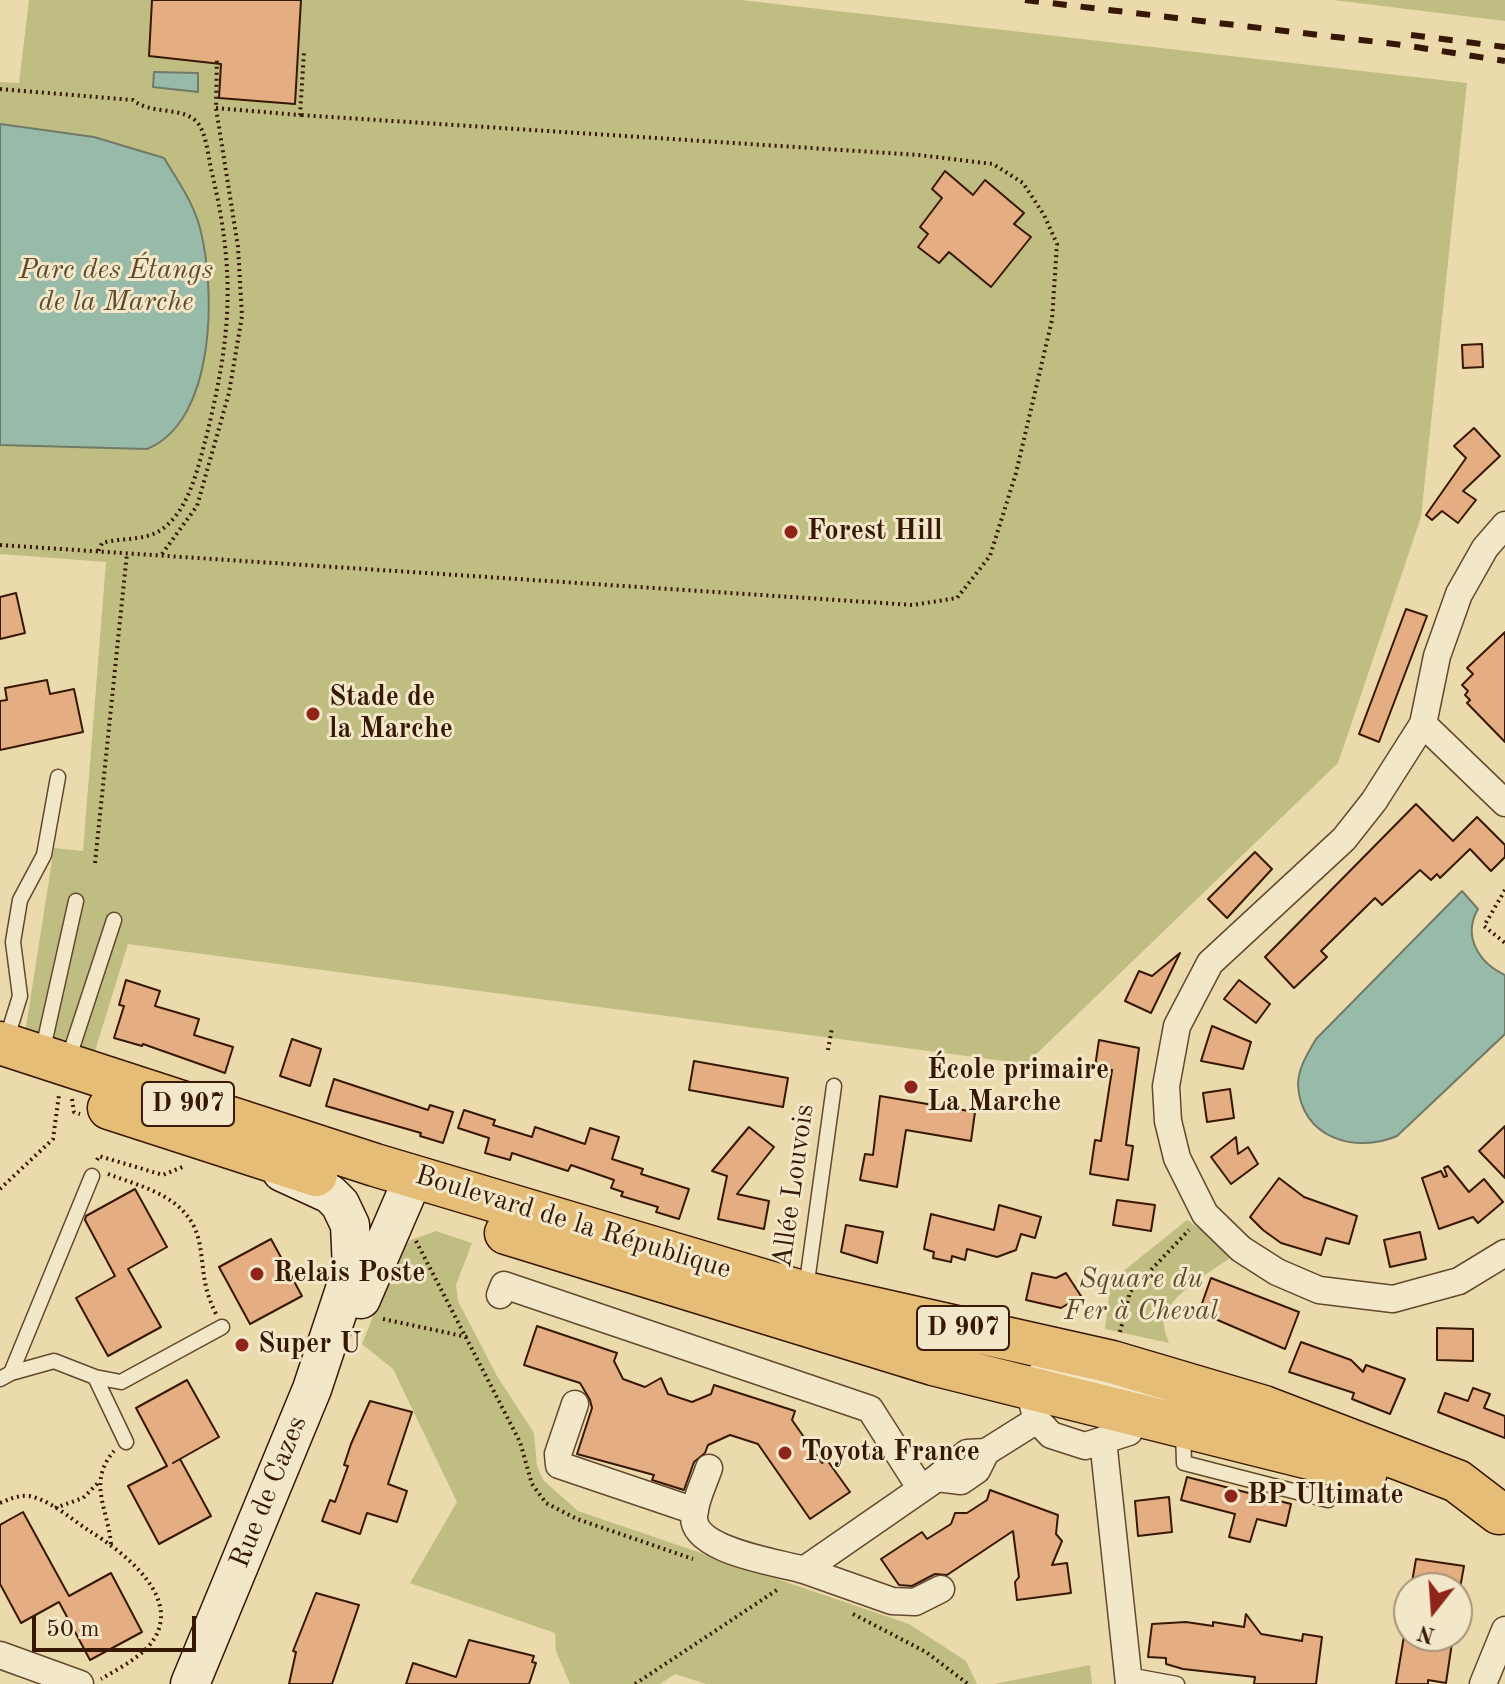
<!DOCTYPE html>
<html>
<head>
<meta charset="utf-8">
<style>
  body { margin:0 }
  #map { position:relative; width:1505px; height:1684px; overflow:hidden; background:#ebdaab; font-family:"Old Standard TT",serif }
  canvas { display:block }
  .north { position:absolute; left:1393px; top:1572px; width:80px; height:80px; box-sizing:border-box; background:#f2e7c8; border:2px solid #a7947a; border-radius:50%; rotate:197deg; font-size:22px; font-weight:700; line-height:32px; text-align:center; color:#371705 }
  .north::after { content:''; display:block; margin:auto; width:28px; height:36px; background:#8f2418; clip-path:polygon(50% 0,100% 100%,50% 72%,0 100%) }
  .scale { position:absolute; left:32px; top:1616px; width:164px; height:36px; box-sizing:border-box; border:4px solid #371705; border-top:0; padding-left:10px; font-size:24px; line-height:28px; white-space:nowrap; color:#371705; -webkit-text-stroke:6px #f2e7c8; paint-order:stroke }
</style>
</head>
<body>
<div id="map">
<canvas width="1505" height="1684"></canvas>
<div class="north">N</div>
<div class="scale">50 m</div>
</div>
<script>
const c = document.querySelector('canvas').getContext('2d');
c.lineJoin = 'round';
function paint(path, color) {
  c.fillStyle = color;
  c.fill(path, 'evenodd');
}
function stroke(path, color, width, dash) {
  c.strokeStyle = color;
  c.lineWidth = width;
  c.lineCap = dash ? 'butt' : 'round';
  c.setLineDash(dash || []);
  c.stroke(path);
}
function label(font, color, halo, rows, align = 'center') {
  c.font = font + ' "Old Standard TT",serif';
  c.lineWidth = 6;
  c.setLineDash([]);
  c.textBaseline = 'middle';
  c.strokeStyle = halo;
  c.fillStyle = color;
  for (const [text, x, y, turn = 0] of rows) {
    c.save();
    c.translate(x, y);
    c.rotate((+turn || 0) * Math.PI / 180);
    c.textAlign = isNaN(turn) ? turn : align;
    if (halo) c.strokeText(text, 0, 0);
    c.fillText(text, 0, 0);
    c.restore();
  }
}
paint(new Path2D(`
  M29 0H741L1467 83 1421 517 1338 763 1026 1064 128 944 95 1051 25 1033 54 848 83 851 106 562 0 554V82L19 83Z
  M1333 0H1505V21Z
  M1187 1220 1235 1254C1217 1269 1162 1297 1164 1324 1164 1330 1167 1337 1169 1343L1105 1329 1111 1281Z
  M436 1231 472 1243 456 1285 458 1301 497 1376 534 1433 537 1466 543 1480 578 1511 909 1624 966 1661 977 1684H706L675 1674 660 1684H570L556 1651 555 1633 410 1583 457 1502 393 1369 362 1344 399 1252 411 1240Z
  M1090 1665 1092 1684H994Z`), '#c0bd83');
const water = new Path2D(`
  M154 72 198 73V92L153 87Z
  M0 124 94 137 164 158C178 181 193 202 200 228 216 290 216 421 147 449L0 445Z
  M1462 891 1478 909C1462 936 1479 963 1505 975V1034L1397 1136C1355 1154 1301 1138 1298 1085 1298 1068 1308 1053 1316 1039Z`);
paint(water, '#98bba9');
stroke(water, '#717967', 2);
const building = new Path2D(`
  M152 0H301L295 104 219 98 221 64 149 56Z
  M945 171 973 195 985 180 1024 213 1014 224 1031 237 991 287 949 252 939 263 918 247 928 234 920 227 942 198 932 189Z
  M1482 344 1483 367 1463 368 1462 345Z
  M1474 428 1500 456 1463 491 1476 500 1458 523 1442 511 1432 520 1426 515 1466 458 1454 446Z
  M16 593 25 633 0 639V597Z
  M1406 609 1427 616 1379 742 1359 734Z
  M1505 632V742L1467 703 1470 700 1465 695 1468 691 1462 685 1473 674 1467 668Z
  M47 680 50 694 74 689 83 732 0 750V701L7 700 5 688Z
  M1416 804 1453 841 1477 817 1505 845V857L1491 871 1470 849 1440 878 1437 874 1431 880 1420 870 1382 905 1375 898 1321 951 1327 957 1294 988 1265 957Z
  M1255 852 1272 869 1227 918 1208 899Z
  M1180 953 1151 1013 1125 1001 1139 971 1152 976Z
  M126 980 160 991 155 1006 199 1019 194 1035 233 1047 225 1073 143 1044 142 1046 114 1038 124 1006 119 1005Z
  M1239 980 1270 1004 1256 1023 1224 999Z
  M1212 1026 1251 1042 1243 1069 1201 1061Z
  M292 1039 321 1049 310 1086 280 1076Z
  M1099 1040 1139 1048 1126 1145 1133 1146 1128 1180 1090 1174 1095 1140 1101 1141 1112 1070 1095 1067Z
  M694 1061 788 1078 783 1107 689 1090Z
  M334 1079 428 1110 430 1105 453 1112 443 1143 420 1136 421 1133 326 1106Z
  M1230 1089 1234 1118 1207 1122 1203 1093Z
  M880 1096 975 1112 971 1141 906 1130 897 1187 860 1180 865 1154 873 1155Z
  M464 1110 495 1120 493 1125 532 1137 535 1127 585 1144 590 1128 619 1137 612 1159 643 1169 641 1174 689 1189 679 1219 656 1212 658 1207 621 1196 623 1192 611 1188 614 1180 571 1165 568 1171 512 1153 510 1160 485 1153 489 1138 458 1128Z
  M1505 1126V1178L1479 1151Z
  M749 1127 774 1147 737 1194 769 1201 764 1229 718 1219 727 1176 712 1171Z
  M1236 1137 1238 1154 1248 1147 1258 1164 1231 1184 1211 1157Z
  M1448 1166 1469 1192 1484 1179 1503 1202 1478 1223 1473 1217 1439 1229 1422 1178 1441 1171 1444 1177 1447 1176 1444 1168Z
  M1279 1178 1304 1197 1357 1216 1349 1244 1326 1238 1321 1255 1281 1243 1263 1230 1250 1217Z
  M135 1189 167 1247 128 1269 161 1327 108 1356 76 1298 115 1276 85 1220 86 1216Z
  M1117 1200 1155 1205 1151 1231 1113 1225Z
  M999 1205 1041 1217 1035 1238 1021 1234 1016 1250 997 1257 967 1249 965 1260 952 1256 951 1262 933 1258 934 1252 924 1249 931 1214 994 1230Z
  M846 1225 883 1232 877 1263 841 1252Z
  M1420 1232 1426 1259 1390 1267 1384 1240Z
  M271 1239 302 1296 250 1324 219 1267Z
  M1032 1273 1056 1278 1066 1273 1081 1296 1061 1308 1026 1300Z
  M1211 1278 1299 1312 1285 1349 1199 1312Z
  M537 1326 617 1353 614 1361 623 1379 645 1387 661 1378 668 1394 692 1402 711 1394 714 1385 795 1411 792 1420 822 1463 827 1460 850 1492 810 1519 758 1444 730 1435 708 1445 705 1453 694 1462 684 1490 652 1480 654 1475 577 1454 592 1408 590 1400 580 1383 524 1365Z
  M1437 1328 1473 1329V1361L1437 1360Z
  M1301 1342 1351 1360 1363 1372 1366 1365 1405 1379 1390 1414 1352 1399 1354 1393 1289 1372Z
  M187 1380 219 1437 173 1463 180 1459 211 1516 159 1544 128 1486 167 1466 136 1408Z
  M1473 1388 1490 1394 1484 1408 1505 1416V1438L1438 1412 1445 1393 1468 1401Z
  M370 1401 412 1412 388 1484 407 1491 397 1522 367 1513 360 1534 322 1521 330 1500 335 1502 348 1466 344 1465 351 1444Z
  M1187 1477 1291 1504 1286 1526 1257 1519 1250 1542 1229 1537 1235 1514 1181 1500Z
  M990 1490 1058 1515 1056 1534 1062 1541 1052 1565 1067 1563 1071 1593 1017 1600 1015 1582 1019 1577 1013 1531 947 1575 935 1574 912 1586 899 1585 881 1559 922 1532 927 1539 951 1524 955 1513H967L987 1500Z
  M1169 1497 1172 1532 1138 1536 1135 1501Z
  M23 1512 69 1596 111 1573 142 1632 90 1660 59 1602 21 1623 0 1584V1525Z
  M1416 1559 1464 1566 1460 1588H1411Z
  M316 1593 359 1605 332 1684H289L296 1652 293 1651Z
  M1246 1614 1261 1634 1302 1641 1303 1634 1322 1637 1316 1684H1254L1255 1677 1183 1669 1166 1664V1658L1148 1657 1152 1624 1186 1622 1213 1626V1622L1244 1627Z
  M1404 1636H1453L1446 1683 1428 1680V1684H1396Z
  M469 1640 534 1656 532 1662 536 1663 529 1684H406L413 1663 456 1677Z`);
paint(building, '#e4ad82');
stroke(building, '#371705', 2);
const lane = new Path2D(`
  M6 1041 20 996 13 942 20 900 44 855 58 777
  M42 1053 76 901
  M68 1060 114 920
  M806 1289 834 1086
  M11 1373 54 1361 95 1377 126 1442
  M95 1377 121 1382 222 1327
  M0 1379 11 1373 92 1176
  M1183 1430 1184 1463 1328 1500 1346 1473
  M1128 1675 1177 1684`);
const street = new Path2D(`
  M1505 525 1485 548 1459 594 1437 656 1423 724 1374 801 1344 839 1210 963 1177 1026 1166 1086 1168 1121 1177 1158 1205 1214 1241 1249 1277 1272 1319 1290 1393 1299 1459 1281 1505 1253
  M1423 724 1505 803
  M500 1295 504 1285 870 1409 921 1489
  M575 1404 558 1454 559 1465 695 1511
  M1143 1408 1129 1432 1085 1446 1051 1435 1037 1420 1028 1387 1042 1373 1061 1372 1194 1405
  M1103 1440 1129 1684
  M709 1468C704 1483 695 1500 694 1516 692 1551 777 1562 804 1570L937 1478 967 1453 986 1452 1037 1420
  M937 1478 961 1481 977 1470 986 1452
  M804 1570 892 1601 915 1602 941 1589
  M0 1655 80 1684
  M1483 1684 1505 1630`);
const secondary = new Path2D(`
  M361 1299 414 1176
  M190 1684 312 1389 352 1268 350 1225 340 1204 330 1194 282 1172`);
const primary = new Path2D(`
  M0 1043 375 1165 805 1293 1112 1362 1264 1407 1457 1481 1499 1513
  M109 1108 316 1175
  M506 1233 933 1364 1366 1472`);
stroke(lane, '#64482e', 17);
stroke(street, '#64482e', 29);
stroke(secondary, '#371705', 41);
stroke(primary, '#371705', 45);
stroke(new Path2D(`
  M0 89 133 100C151 115 179 106 196 121 207 132 208 158 212 173 236 275 231 337 206 438 198 467 190 506 166 526 149 542 123 537 102 543L98 552
  M216 108 300 115 304 52
  M0 545 913 605 957 598 990 556 1016 473 1052 320 1057 244 1044 215 1023 183 993 164 919 155 300 115
  M162 554 197 506 229 393 242 316 238 247 216 108 217 57
  M95 863 127 553
  M1505 890 1484 926 1505 943
  M828 1050 832 1028
  M72 1099 74 1112 80 1114
  M97 1160 99 1156 163 1175 185 1166
  M108 1174C145 1188 189 1197 199 1241 205 1271 201 1283 216 1314
  M0 1189 53 1139 59 1095
  M416 1241 520 1442 532 1484 546 1503 577 1519 693 1559
  M383 1319 467 1337
  M1120 1332 1130 1292 1189 1230
  M0 1503C10 1499 18 1495 29 1496 50 1500 70 1518 88 1530 124 1552 190 1602 147 1648 134 1661 116 1670 101 1679
  M55 1508 83 1498 98 1483
  M111 1544C108 1509 87 1482 114 1451
  M853 1614 926 1652 968 1684
  M635 1684 780 1588`), '#371705', 4, [2, 4]);
stroke(lane, '#f2e7c8', 14);
stroke(street, '#f2e7c8', 26);
stroke(secondary, '#f2e7c8', 38);
stroke(primary, '#e6bd76', 42);
stroke(new Path2D(`
  M1025 0 1403 45 1505 61
  M1411 35 1505 47`), '#371705', 6, [14, 14]);
for (const [x, y, r, color] of [
  [791,532,8,"#8f2418"],
  [313,714,8,"#8f2418"],
  [911,1087,8,"#8f2418"],
  [257,1274,8,"#8f2418"],
  [242,1345,8,"#8f2418"],
  [785,1453,8,"#8f2418"],
  [1231,1496,8,"#8f2418"]
]) {
  const dot = new Path2D();
  dot.arc(x, y, r, 0, 2 * Math.PI);
  c.fillStyle = color;
  c.fill(dot);
  stroke(dot, '#f2e7c8', 3);
}
for (const [x, y, w] of [
  [188,1104,92],
  [963,1328,92]
]) {
  const box = new Path2D();
  box.roundRect(x - w / 2, y - 22, w, 44, 6);
  c.fillStyle = '#f2e7c8';
  c.fill(box);
  stroke(box, '#371705', 2);
}
label('bold 26px', '#371705', null, [
  ["D 907",188,1104],
  ["D 907",963,1328]
]);
label('italic 28px', '#60492b', '#f2e7c8', [
  ["Parc des Étangs",116,271],
  ["de la Marche",116,303],
  ["Square du",1141,1280],
  ["Fer à Cheval",1141,1312]
]);
label('bold 28px', '#371705', '#f2e7c8', [
  ["Forest Hill",807,532],
  ["Stade de",329,698],
  ["la Marche",329,730],
  ["École primaire",927,1071],
  ["La Marche",927,1103],
  ["Relais Poste",273,1274],
  ["Super U",258,1345],
  ["Toyota France",801,1453],
  ["BP Ultimate",1247,1496]
], 'left');
label('28px', '#371705', '#f2e7c8', [
  ["Allée Louvois",794,1186,-82],
  ["Boulevard de la République",573,1223,17],
  ["Rue de Cazes",269,1492,-68]
]);
</script>
</body>
</html>
